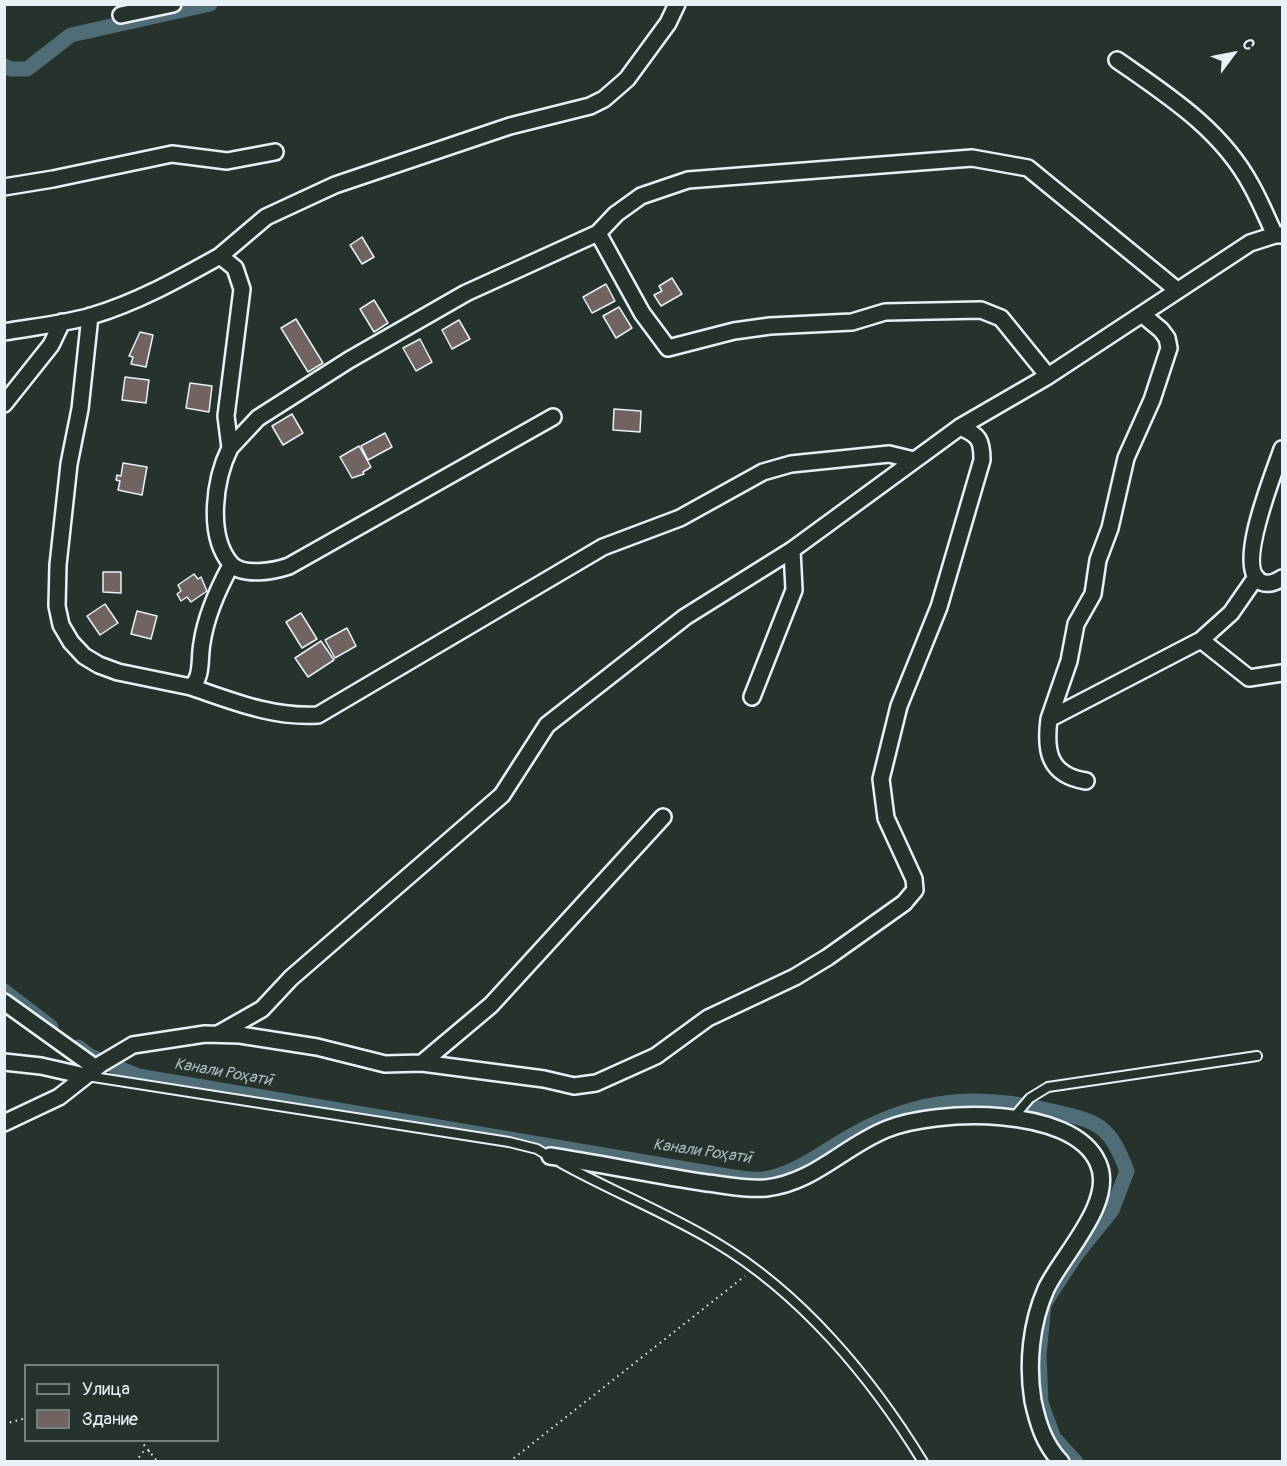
<!DOCTYPE html>
<html>
<head>
<meta charset="utf-8">
<style>
  body { margin:0 }
  #map { position:relative; width:1287px; height:1466px; overflow:hidden; background:#26332d; font-family:Pangolin,sans-serif }
  canvas { display:block }
  .frame { position:absolute; inset:0; border:6px solid #e8f1f8; pointer-events:none }
  .legend { position:absolute; left:24px; top:1364px; width:195px; height:78px; box-sizing:border-box; background:#26332d; border:2px solid #747f7e; margin:0; padding:8px 10px; list-style:none; font-size:18px; color:#e8f1f8 }
  .legend li { display:flex; align-items:center; gap:12px; height:30px }
  .legend b { width:30px; border:2px solid #747f7e }
  .north { position:absolute; left:1203px; top:24px; width:60px; height:60px; -webkit-text-stroke:4px #26332d; paint-order:stroke; rotate:58deg; font-size:16px; font-weight:700; line-height:24px; text-align:center; color:#e8f1f8 }
  .north::after { content:''; display:block; margin:auto; width:21px; height:27px; background:#e8f1f8; clip-path:polygon(50% 0,100% 100%,50% 72%,0 100%) }
</style>
</head>
<body>
<div id="map">
<canvas width="1287" height="1466"></canvas>
<div class="frame"></div>
<ul class="legend">
<li><b style="height:8px;background:#26332d"></b>Улица</li>
<li><b style="height:16px;background:#716460"></b>Здание</li>
</ul>
<div class="north">С</div>
</div>
<script>
const c = document.querySelector('canvas').getContext('2d');
c.lineJoin = 'round';
function stroke(path, color, width, dash) {
  c.strokeStyle = color;
  c.lineWidth = width;
  c.lineCap = dash ? 'butt' : 'round';
  c.setLineDash(dash || []);
  c.stroke(path);
}
function paint(path, color) {
  c.fillStyle = color;
  c.fill(path, 'evenodd');
}
function label(font, color, halo, rows, align = 'center') {
  c.font = font + ' Pangolin,sans-serif';
  c.lineWidth = 4.5;
  c.setLineDash([]);
  c.textBaseline = 'middle';
  c.strokeStyle = halo;
  c.fillStyle = color;
  for (const [text, x, y, turn = 0] of rows) {
    c.save();
    c.translate(x, y);
    c.rotate((+turn || 0) * Math.PI / 180);
    c.textAlign = isNaN(turn) ? turn : align;
    if (halo) c.strokeText(text, 0, 0);
    c.fillText(text, 0, 0);
    c.restore();
  }
}
stroke(new Path2D(`
  M4 66 11 69H27L71 35 210 4
  M4 991 51 1027
  M78 1047 90 1056 138 1076 733 1177C744 1178 758 1181 769 1178 801 1171 826 1149 854 1134 920 1098 979 1093 1052 1111 1099 1122 1109 1124 1127 1171L1112 1210 1076 1255 1044 1304 1039 1355 1041 1403 1054 1438 1076 1462`), '#506c76', 15);
const building = new Path2D(`
  M362 237 374 257 362 264 350 245Z
  M672 278 682 294 661 306 654 295 662 291 659 286Z
  M606 284 615 301 592 313 583 297Z
  M374 300 388 323 374 332 360 309Z
  M619 307 632 328 616 338 603 316Z
  M296 319 323 363 308 372 281 328Z
  M459 320 470 339 452 349 442 330Z
  M140 332 153 335 146 367 131 364 133 357 129 356Z
  M420 339 432 362 416 371 403 348Z
  M125 377 149 380 146 403 122 400Z
  M190 383 212 386 209 412 186 408Z
  M614 409 641 411 640 432 613 430Z
  M292 414 303 433 283 445 272 426Z
  M385 433 392 447 368 460 361 446Z
  M359 446 371 467 363 472 364 474 352 478 340 457Z
  M123 463 147 467 142 495 118 490 120 481 116 480 117 475 121 476Z
  M103 572H121V593L103 592Z
  M194 574 198 579 201 577 207 591 191 602 187 597 181 601 177 594 181 591 178 585Z
  M105 604 118 623 100 635 87 616Z
  M137 611 157 616 151 639 131 634Z
  M301 613 317 639 302 648 286 622Z
  M347 628 356 646 335 658 325 640Z
  M321 641 334 660 308 677 295 658Z`);
paint(building, '#716460');
stroke(building, '#e8f1f8', 1.5);
const service = new Path2D(`
  M87 1076 509 1142 537 1149 550 1157
  M1012 1119 1030 1098 1048 1087 1257 1056
  M561 1163C611 1191 665 1212 715 1242 801 1293 871 1377 923 1462`);
const minor = new Path2D(`
  M121 15 173 4
  M1117 60C1167 95 1221 129 1251 185 1260 201 1267 218 1275 235H1282
  M4 187 53 179 172 154 227 161 275 152
  M220 256 266 217 335 185 510 126 590 106 604 99 627 79 668 23 677 4
  M90 316 80 409 69 464 58 565 57 606 61 625 71 642 84 656 99 665 118 672 191 687C203 677 199 658 202 643 206 615 218 589 231 565
  M4 332C33 327 63 324 91 316 136 303 179 279 220 256L235 268 242 289 226 416 230 448 258 418 349 360 466 293 598 233
  M1048 376 1001 318 981 310 885 312 852 322 770 326 734 331 668 348 642 313 598 233 616 214 641 196 688 180 972 158 1028 168 1177 290
  M4 404 51 345 62 322
  M230 448C215 478 206 535 231 564 243 577 275 571 289 566L553 417
  M1282 449C1275 471 1234 568 1261 582 1268 585 1276 582 1282 578
  M1201 640 1249 678 1282 673
  M191 687C232 701 273 718 318 715L603 547 680 518 763 472 791 464 889 454 914 460
  M752 697 794 590 792 550
  M1049 719 1069 661 1076 624 1093 594 1098 560 1110 528 1126 458 1152 400 1169 348 1167 338 1161 330 1143 315
  M1086 781C1048 775 1045 750 1049 719L1201 640 1231 613 1256 577
  M4 1002 96 1068
  M218 1034 262 1009 291 978 502 795 547 725 685 617 792 550 960 427 1048 376 1250 243 1275 235
  M4 1062 41 1066 85 1076
  M422 1063 491 1005 663 817
  M4 1123 59 1097 101 1064 133 1045 205 1034 240 1035 317 1047 385 1064 422 1063 544 1079 574 1086 596 1083 656 1056 708 1018 795 977 828 957 904 903 915 890 914 879 886 818 881 779 899 706 939 607 982 460C982 440 979 435 960 427
  M550 1156C602 1164 654 1175 707 1183 726 1185 747 1190 766 1188 814 1183 844 1146 887 1129 936 1109 1073 1105 1098 1163 1116 1202 1062 1255 1046 1289 1031 1323 1027 1364 1033 1401 1038 1424 1044 1444 1061 1462`);
stroke(service, '#e8f1f8', 12);
stroke(minor, '#e8f1f8', 20);
stroke(new Path2D(`
  M4 1424 26 1418
  M140 1440 158 1462
  M135 1462 143 1452 150 1451
  M509 1462 745 1276`), '#e8f1f8', 2, [1.5, 4.5]);
stroke(service, '#26332d', 8);
stroke(minor, '#26332d', 15);
label('italic 16px', '#abbcc4', '#26332d', [
  ["Канали Роҳатӣ",224,1073,10],
  ["Канали Роҳатӣ",703,1152,8]
]);
</script>
</body>
</html>
